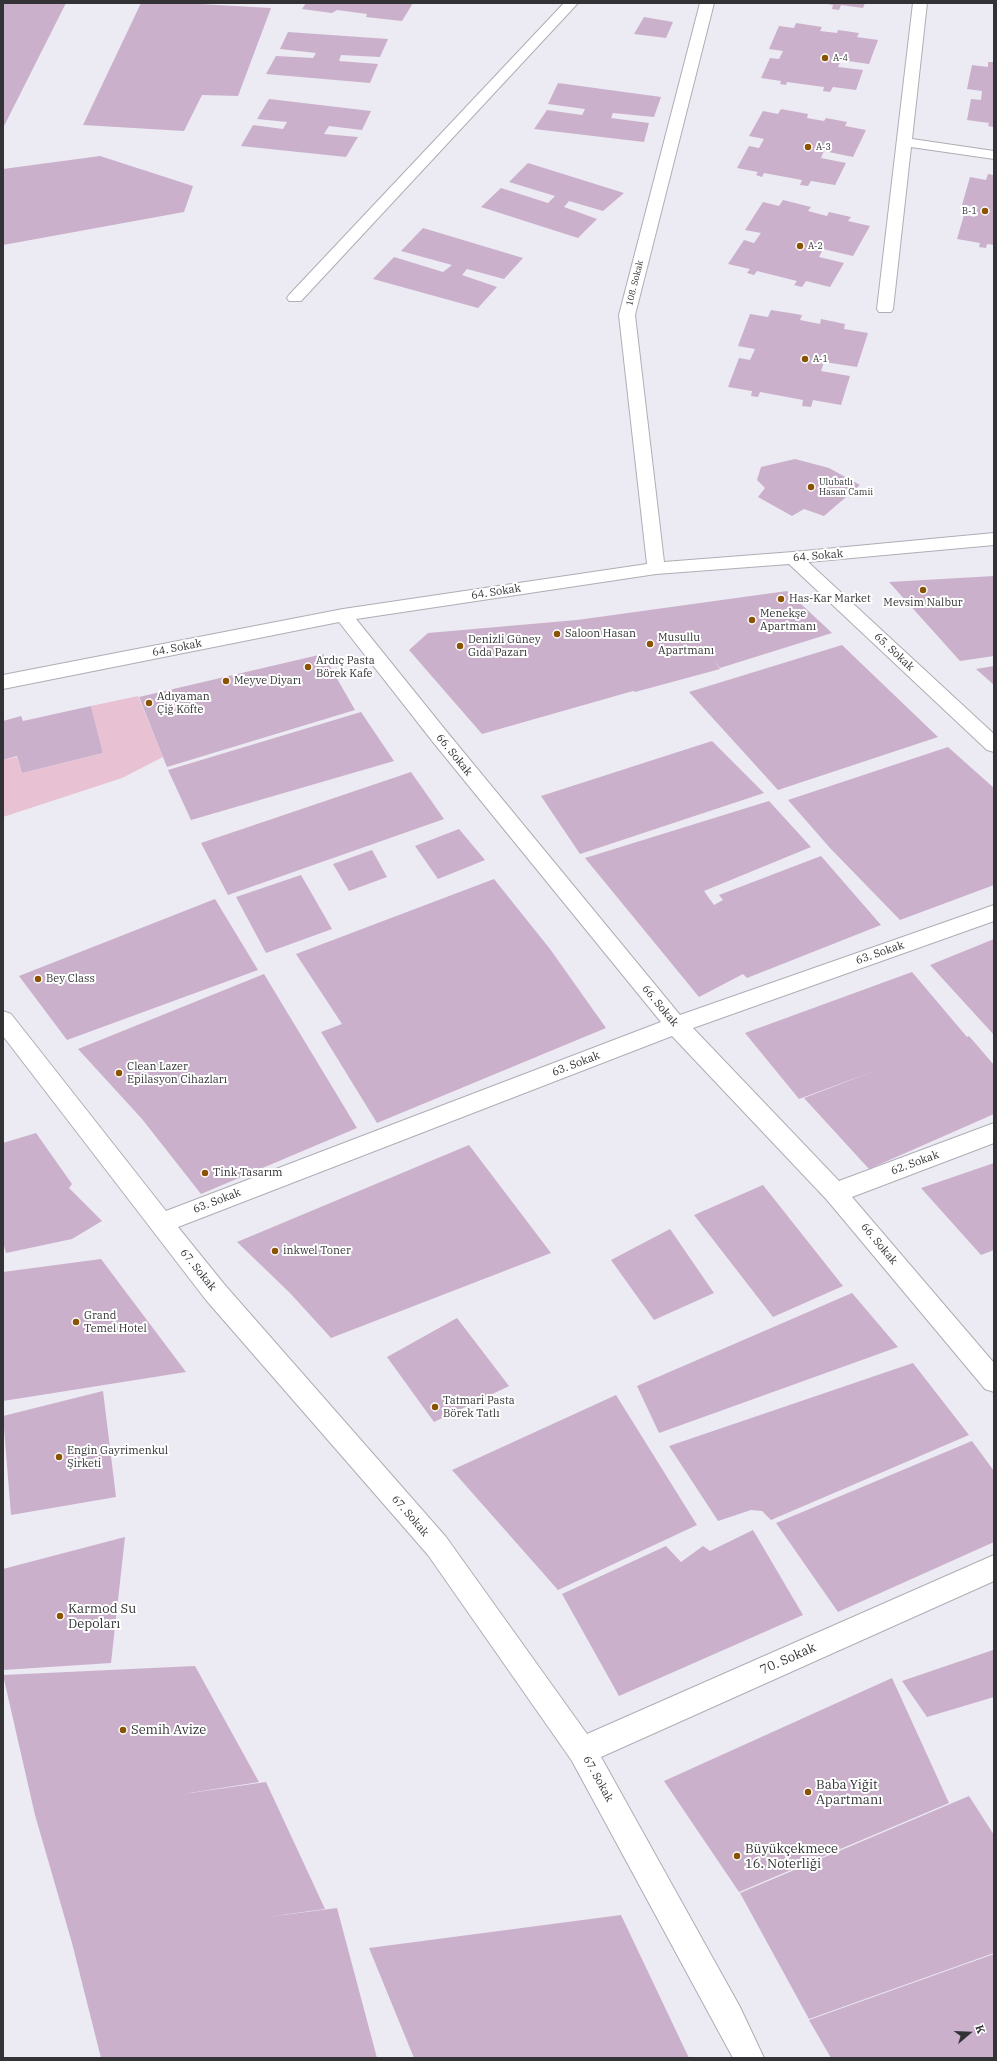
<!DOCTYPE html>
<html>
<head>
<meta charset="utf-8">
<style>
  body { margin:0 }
  #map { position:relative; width:997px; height:2061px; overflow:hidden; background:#eceaf2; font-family:"IBM Plex Serif",serif }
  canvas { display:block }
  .frame { position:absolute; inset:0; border:4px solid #333336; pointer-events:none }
  .north { position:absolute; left:949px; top:2013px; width:40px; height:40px; -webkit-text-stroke:3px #fff; paint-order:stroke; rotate:71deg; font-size:11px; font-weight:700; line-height:16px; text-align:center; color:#333336 }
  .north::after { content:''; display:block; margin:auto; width:14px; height:18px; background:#333336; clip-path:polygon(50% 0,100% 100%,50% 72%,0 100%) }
</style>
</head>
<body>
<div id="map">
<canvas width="997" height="2061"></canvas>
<div class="frame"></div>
<div class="north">K</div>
</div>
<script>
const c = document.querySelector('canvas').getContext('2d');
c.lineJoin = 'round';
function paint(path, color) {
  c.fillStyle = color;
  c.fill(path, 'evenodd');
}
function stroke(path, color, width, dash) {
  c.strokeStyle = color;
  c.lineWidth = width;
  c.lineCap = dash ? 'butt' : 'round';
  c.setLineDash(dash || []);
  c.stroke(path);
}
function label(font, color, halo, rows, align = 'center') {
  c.font = font + ' "IBM Plex Serif",serif';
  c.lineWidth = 4;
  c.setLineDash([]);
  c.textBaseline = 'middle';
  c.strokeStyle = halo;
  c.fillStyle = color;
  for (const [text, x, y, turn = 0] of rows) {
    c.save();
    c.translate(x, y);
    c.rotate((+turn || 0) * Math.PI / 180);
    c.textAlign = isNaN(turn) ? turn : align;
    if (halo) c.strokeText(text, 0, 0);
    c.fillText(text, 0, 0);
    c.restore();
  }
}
paint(new Path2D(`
  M138 696 163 757 122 778 3 817V760L17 757 22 773 103 753 91 706Z`), '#e8c2d2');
paint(new Path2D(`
  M3 3H66L3 128Z
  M141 3H182L271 8 238 96 202 95 184 131 83 125Z
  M306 3H413L402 21 366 17 367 14 337 10 332 13 302 9Z
  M822 3H865L863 8 841 5 839 10 832 9 833 5Z
  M644 17 673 22 666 38 634 34Z
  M796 23 822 27 820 31 837 33 838 30 859 33 857 37 878 40 869 64 841 60 838 67 863 70 856 90 833 87 830 92 823 91 824 87 787 82 786 85 780 84 781 81 761 78 770 58 779 59 783 51 769 49 779 26 794 28Z
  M288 32 388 39 380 57 341 55 339 61 378 64 370 83 266 74 276 56 313 58 316 53 280 49Z
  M988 62H994V127L988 126 989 123 967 120 971 99 981 100 982 91 967 89 972 65 988 67Z
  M558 83 661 97 654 117 613 113 611 118 649 123 644 142 534 129 547 110 582 115 585 109 548 104Z
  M269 99 371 111 362 130 329 126 324 134 358 137 346 157 241 146 253 125 283 129 287 122 257 119Z
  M781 109 808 114 807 118 824 121 826 118 847 122 845 126 866 130 853 157 824 151 821 158 846 163 835 185 811 181 808 186 800 185 802 180 764 173 762 177 756 175 758 172 737 168 749 146 759 148 764 139 749 136 763 111 778 114Z
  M100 156 193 186 184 212 3 245V169Z
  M528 163 624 193 603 211 569 201 564 207 597 219 578 238 481 207 501 188 548 203 555 196 509 182Z
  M988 174 994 175V245L987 244 986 248 979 247 980 243 957 239 964 215 975 217 978 207 962 205 970 177 986 180Z
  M783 200 811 207 808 211 827 216 829 212 851 217 848 221 870 226 853 256 823 249 819 257 844 263 830 287 806 281 802 287 794 285 797 281 757 271 754 275 747 273 750 269 728 264 744 240 754 243 761 233 745 230 763 202 779 206Z
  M423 228 523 258 504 279 467 269 462 275 497 287 478 308 373 279 394 257 443 272 452 265 401 251Z
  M771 310 802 315 800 320 820 324 821 319 845 324 844 329 868 333 857 367 824 362 821 371 850 376 841 405 813 400 811 407 802 406 803 400 760 392 758 397 751 396 752 391 728 387 739 358 750 360 755 349 738 346 750 314 768 317Z
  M795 459 829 468 860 485 824 516 804 509 792 516 758 497 765 488 757 480 761 467Z
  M994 576V656L960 661 889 582Z
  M787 591 832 633 720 668 714 660 720 669 635 692 633 691 482 734 409 650 428 633 577 620Z
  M842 645 938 737 778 790 689 692Z
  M323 654 355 710 167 767 139 697Z
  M994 666V685L976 669Z
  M91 706 103 753 22 773 17 756 3 760V721L21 716 23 721Z
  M361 712 394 761 191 820 168 770Z
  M712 741 764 793 580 854 541 796Z
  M948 747 994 788V885L900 920 830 848 788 800Z
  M411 772 444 819 228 895 201 843Z
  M769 801 811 847 704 891 714 905 723 900 719 895 821 856 881 925 747 978 743 974 699 997 585 858Z
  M459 829 485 860 438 879 415 846Z
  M372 850 387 877 349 891 333 864Z
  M301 875 332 929 266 953 236 897Z
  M494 879 550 949 606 1028 377 1123 321 1032 342 1024 296 954Z
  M215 899 258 970 67 1040 19 976Z
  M994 939V1035L930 965Z
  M912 972 967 1037 969 1036 994 1065V1114L869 1169 804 1098 877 1070 799 1099 745 1033Z
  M264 974 357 1128 201 1194 142 1119 78 1049Z
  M36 1133 72 1184 69 1188 102 1221 72 1239 6 1253 3 1242V1143Z
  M469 1145 551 1253 331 1338 290 1293 237 1242Z
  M994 1163V1250L981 1255 921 1188Z
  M763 1185 843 1286 773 1317 694 1215Z
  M670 1229 714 1293 654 1320 611 1260Z
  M101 1259 186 1372 3 1401V1272Z
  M852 1293 898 1347 659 1433 637 1386Z
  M457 1318 509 1386 434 1422 387 1357Z
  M913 1363 969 1435 771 1520 762 1511 751 1510 718 1521 669 1446Z
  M103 1391 116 1497 11 1515 3 1416Z
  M616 1395 697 1525 558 1590 452 1470Z
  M972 1441 994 1471V1542L838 1612 776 1523Z
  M753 1530 803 1615 619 1696 562 1594 666 1546 681 1562 703 1546 710 1551Z
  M125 1537 111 1663 3 1670V1569Z
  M993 1650 994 1697 927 1717 902 1681Z
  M195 1666 259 1782 177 1795 266 1782 325 1909 260 1918 337 1908 377 2058H101L72 1943 35 1815 3 1675Z
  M892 1678 949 1803 739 1892 664 1781Z
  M969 1796 994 1835V1953L809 2019 740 1893Z
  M621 1915 689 2058H414L369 1948Z
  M994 1954V2058H831L809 2020Z`), '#cbb0cc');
const minor = new Path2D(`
  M564 3H578L301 301H289L287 298 289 295Z
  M700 3H714L635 315 664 562 793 552 994 533V545L808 562 994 734V752L987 750 789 564 656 574 356 619 447 732 680 1015 994 905V921L693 1028 839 1181 994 1123V1143L852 1197 994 1363V1392L985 1389 827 1200 672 1036 178 1227 224 1284 446 1537 587 1734 994 1555V1581L601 1757 740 2007 764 2058H733L572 1761 428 1555 206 1300 3 1036V1011L11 1014 166 1211 661 1022 433 742 339 622 3 689V675L343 609 647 564 619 315Z
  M913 3H927L912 139 994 151V159L911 147 893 309 891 312H879L877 309Z`);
stroke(minor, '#afadb5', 2);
paint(minor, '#fff');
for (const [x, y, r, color] of [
  [825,58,4,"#895301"],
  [808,147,4,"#895301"],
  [985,211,4,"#895301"],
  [800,246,4,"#895301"],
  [805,359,4,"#895301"],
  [811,487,4,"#895301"],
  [923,590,4,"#895301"],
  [781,599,4,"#895301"],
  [752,620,4,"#895301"],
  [557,634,4,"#895301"],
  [650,644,4,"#895301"],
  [460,646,4,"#895301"],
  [308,667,4,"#895301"],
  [226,681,4,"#895301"],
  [149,703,4,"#895301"],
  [38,979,4,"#895301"],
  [119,1073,4,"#895301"],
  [205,1173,4,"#895301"],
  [275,1251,4,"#895301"],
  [76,1322,4,"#895301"],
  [435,1407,4,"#895301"],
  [59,1457,4,"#895301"],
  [60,1616,4,"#895301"],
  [123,1730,4,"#895301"],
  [808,1792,4,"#895301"],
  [737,1856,4,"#895301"]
]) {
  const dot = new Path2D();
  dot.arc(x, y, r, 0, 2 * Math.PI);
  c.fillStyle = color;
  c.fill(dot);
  stroke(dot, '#fff', 1.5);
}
label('9px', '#333336', '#fff', [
  ["A-4",833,58],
  ["A-3",816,147],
  ["B-1",977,211,"right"],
  ["A-2",808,246],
  ["A-1",813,359],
  ["Ulubatlı",819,482],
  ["Hasan Camii",819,492]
], 'left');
label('9px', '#333336', '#fff', [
  ["108. Sokak",635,283,-76]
]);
label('11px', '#333336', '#fff', [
  ["64. Sokak",818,556,-5],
  ["64. Sokak",496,592,-9],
  ["64. Sokak",177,648,-11],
  ["65. Sokak",894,652,43],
  ["66. Sokak",454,755,51],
  ["63. Sokak",880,953,-19],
  ["66. Sokak",660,1006,50],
  ["63. Sokak",576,1064,-21],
  ["62. Sokak",915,1163,-20],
  ["63. Sokak",217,1201,-21],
  ["66. Sokak",879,1244,50],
  ["67. Sokak",198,1270,51],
  ["67. Sokak",410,1516,49],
  ["67. Sokak",598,1779,61]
]);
label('11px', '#333336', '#fff', [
  ["Has-Kar Market",789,599],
  ["Mevsim Nalbur",923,603,"center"],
  ["Menekşe",760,614],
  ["Apartmanı",760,627],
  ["Saloon Hasan",565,634],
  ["Musullu",658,638],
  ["Apartmanı",658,651],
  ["Denizli Güney",468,640],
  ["Gıda Pazarı",468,653],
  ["Ardıç Pasta",316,661],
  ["Börek Kafe",316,674],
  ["Meyve Diyarı",234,681],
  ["Adıyaman",157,697],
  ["Çiğ Köfte",157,710],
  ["Bey Class",46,979],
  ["Clean Lazer",127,1067],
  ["Epilasyon Cihazları",127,1080],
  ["Tink Tasarım",213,1173],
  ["inkwel Toner",283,1251],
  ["Grand",84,1316],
  ["Temel Hotel",84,1329],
  ["Tatmari Pasta",443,1401],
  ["Börek Tatlı",443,1414],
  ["Engin Gayrimenkul",67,1451],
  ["Şirketi",67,1464]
], 'left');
label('13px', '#333336', '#fff', [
  ["Karmod Su",68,1609],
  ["Depoları",68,1624],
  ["Semih Avize",131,1730],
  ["Baba Yiğit",816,1785],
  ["Apartmanı",816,1800],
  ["Büyükçekmece",745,1849],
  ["16. Noterliği",745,1864]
], 'left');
label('13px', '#333336', '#fff', [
  ["70. Sokak",788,1659,-24]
]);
</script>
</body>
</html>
